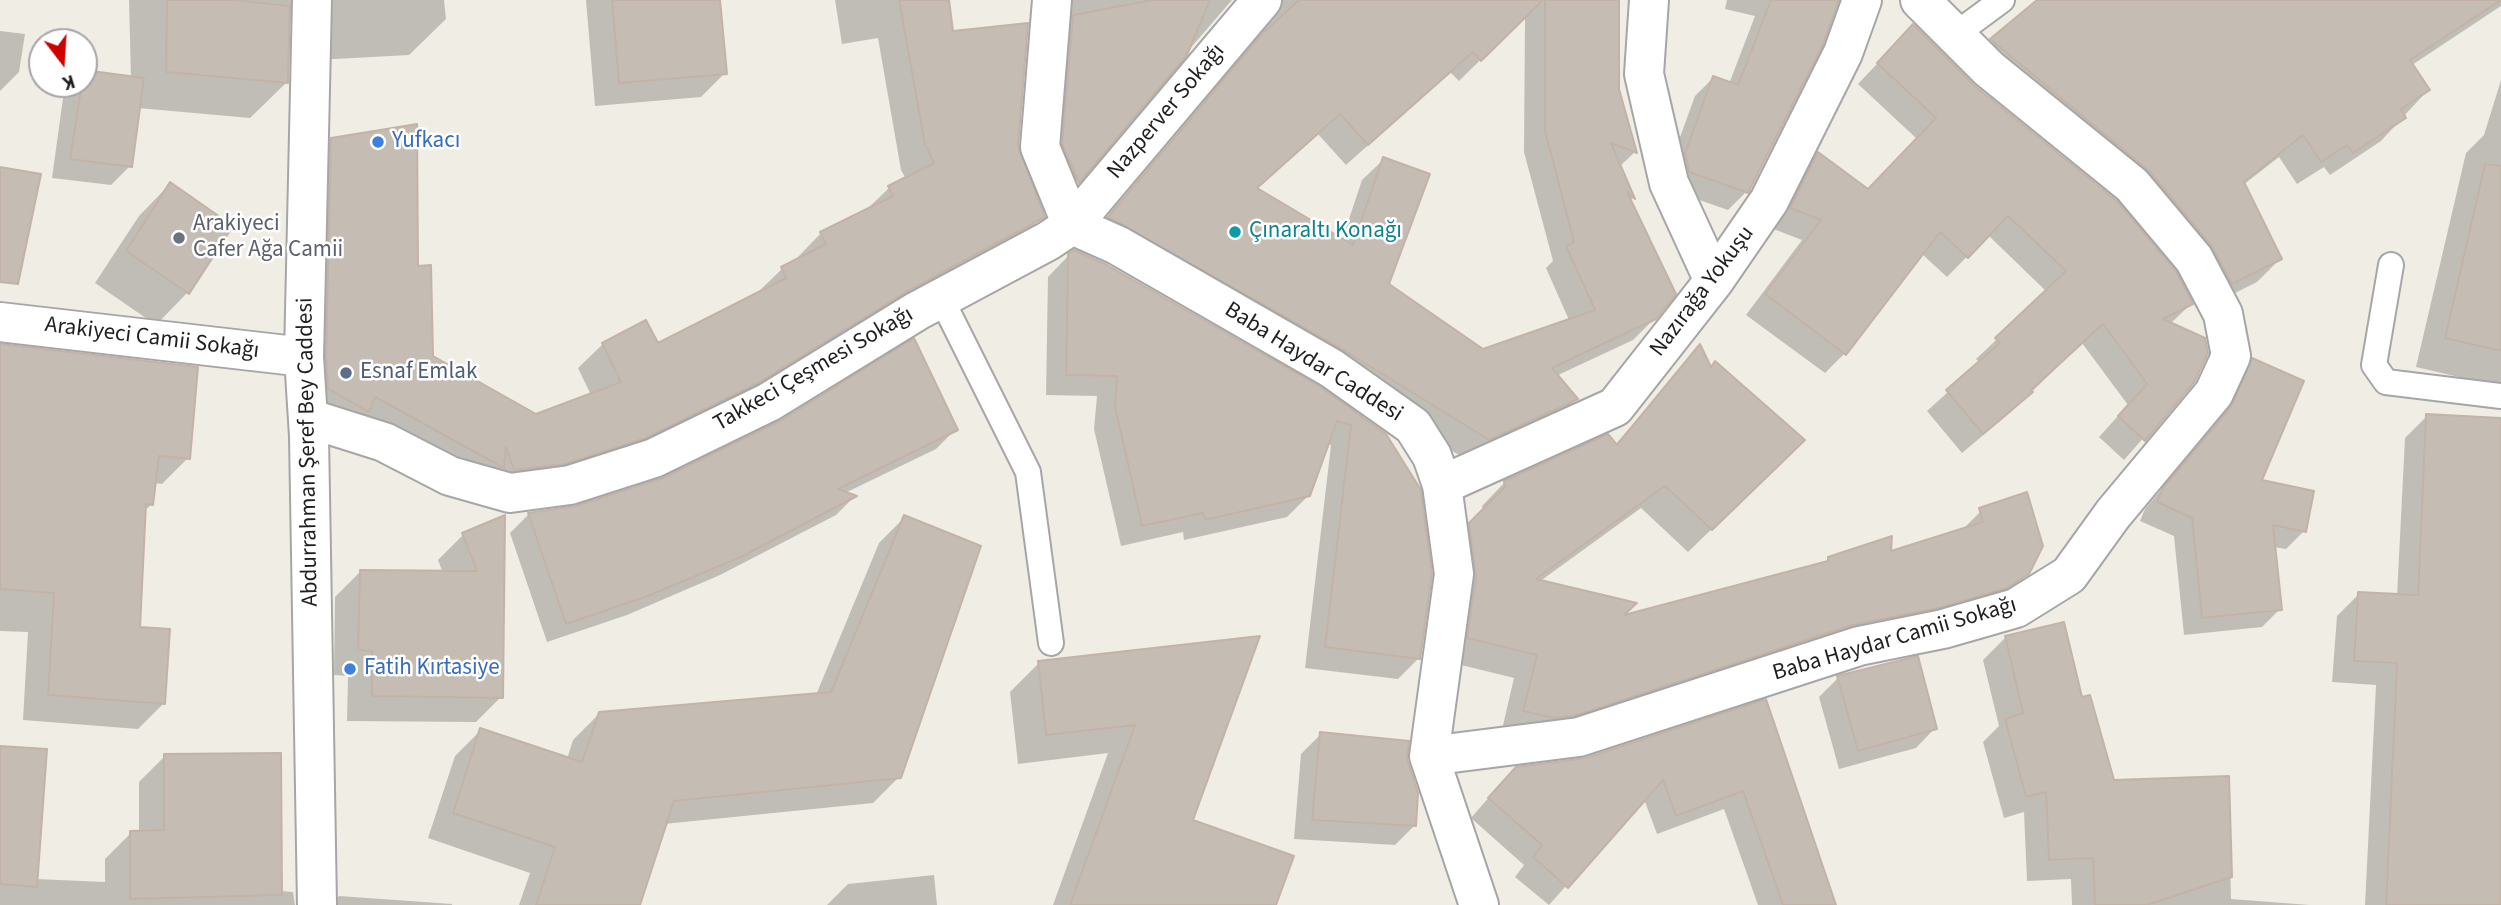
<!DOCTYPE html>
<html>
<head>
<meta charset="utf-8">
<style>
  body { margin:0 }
  #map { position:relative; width:2501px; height:905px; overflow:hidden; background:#f0ede5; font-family:"Source Sans 3",sans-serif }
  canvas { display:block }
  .north { position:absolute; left:28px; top:28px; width:70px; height:70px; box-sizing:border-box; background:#fff; border:2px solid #a5a5a5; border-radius:50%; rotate:163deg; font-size:19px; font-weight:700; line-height:28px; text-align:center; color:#1f1f1f }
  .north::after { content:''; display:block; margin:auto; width:24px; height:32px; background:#ce0100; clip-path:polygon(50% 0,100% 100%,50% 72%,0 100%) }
</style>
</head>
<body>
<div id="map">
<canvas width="2501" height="905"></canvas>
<div class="north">K</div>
</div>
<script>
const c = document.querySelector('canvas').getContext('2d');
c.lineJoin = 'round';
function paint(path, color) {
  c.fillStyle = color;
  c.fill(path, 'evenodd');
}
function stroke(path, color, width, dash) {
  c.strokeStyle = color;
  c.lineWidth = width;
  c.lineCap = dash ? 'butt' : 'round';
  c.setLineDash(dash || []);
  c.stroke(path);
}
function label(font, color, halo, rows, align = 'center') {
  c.font = font + ' "Source Sans 3",sans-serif';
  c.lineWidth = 5;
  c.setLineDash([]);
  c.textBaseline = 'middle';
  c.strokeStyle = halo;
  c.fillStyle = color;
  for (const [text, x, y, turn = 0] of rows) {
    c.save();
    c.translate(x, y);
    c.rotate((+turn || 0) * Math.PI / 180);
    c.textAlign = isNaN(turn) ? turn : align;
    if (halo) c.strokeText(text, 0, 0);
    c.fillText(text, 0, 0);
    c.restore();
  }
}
paint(new Path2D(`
  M129 0H444L446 19 409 55 298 61 296 27 288 18 287 82 250 118 138 108 130 166 111 185 52 178 64 91 71 84 131 78Z
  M586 0H719L725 73 701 97 595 106Z
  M835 0H947L952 33 1016 146 1043 216 1018 241 732 407 539 487 304 414 307 165 332 140 417 268 431 357 536 416 591 395 578 368 603 344 658 345 757 293 782 269 798 260 797 258 821 233 864 212 889 188 906 179 901 170 878 38 842 44Z
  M1059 0H1232L1057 203Z
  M1246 0H1617V89L1635 152 1619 167 1633 198 1629 202 1655 318 1633 340 1556 376 1576 399 1555 420 1467 460 1321 370 1088 239 1258 37 1263 27ZM1525 16 1524 152 1553 261 1546 268 1569 320 1483 350 1387 285 1384 159 1362 180 1342 240 1256 190 1318 134 1346 165 1450 72 1459 81Z
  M1727 0H1837L1746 192 1728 210 1671 190 1667 173 1695 96 1713 78 1729 84 1755 16 1725 9Z
  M2040 0H2501V6L2412 65 2428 90 2381 141 2330 175 2324 167 2297 184 2279 157 2243 185 2280 259 2257 282 2209 306 2126 193 1969 63Z
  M0 31 25 34 19 72 0 91Z
  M1893 47 2191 304 2170 324 2194 380 2124 460 2099 437 2128 405 2082 343 2011 412 1962 453 1927 411 1980 363 1976 359 2047 292 1988 235 1947 277 1921 253 1845 353 1825 373 1746 315 1802 240 1771 228 1798 174 1818 154 1868 191 1917 139 1858 84Z
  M2501 80V387L2416 367 2466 153 2484 135Z
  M170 184 230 226 187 293 156 325 95 283 139 216Z
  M1069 255 1385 435 1419 658 1398 679 1305 668 1331 445 1327 444 1309 495 1287 517 1184 540 1183 532 1121 546 1094 429 1097 396 1046 395 1048 277Z
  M0 346 188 458 162 484 154 483 152 504 144 511 138 628 164 703 138 729 23 720 28 632 0 631Z
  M1699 347 1710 369 1780 463 1688 552 1641 508 1539 582 1619 619 1824 564 1829 558 1889 554 1961 531 1984 508 2028 573 2004 597 1549 738 1501 734 1514 678 1445 661 1447 548 1483 512 1482 506 1505 482 1615 445Z
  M2252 360 2259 481 2304 531 2286 549 2273 547 2280 609 2262 627 2184 635 2174 536 2140 521 2145 509 2213 427 2234 379Z
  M2427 416 2501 420V905H2365L2376 685 2332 682 2337 616 2359 594 2397 596 2405 438Z
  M781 422 955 430 936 449 845 493 854 497 836 515 720 575 627 615 547 642 510 533 529 514 577 508 664 479Z
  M905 517 899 777 873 803 664 824 638 905H519L530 873 428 838 455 756 481 730 567 759 573 740 599 714 816 695 879 543Z
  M503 518 501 697 476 722 347 721 348 676 334 675 335 597 360 572 443 573 438 560 463 535Z
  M2006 637 2081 699 2113 782 2228 778 2231 899 2310 905H2072L2071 879 2027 881 2024 812 2004 818 1983 742 1999 726 1983 660Z
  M1257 638 1190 821 1274 905H1053L1108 753 1018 764 1010 692 1039 663Z
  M1838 678 1935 728 1916 748 1839 769 1819 697Z
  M1764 702 1825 905H1758L1724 809 1657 834 1644 799 1549 905 1515 877 1524 865 1471 818 1497 788Z
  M1321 734 1406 760 1415 825 1395 845 1294 839 1301 754Z
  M0 747 36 879 105 882V859L131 833 139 832V782L165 756 280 891 293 892 295 905H0Z
  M934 875 937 905H827L848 884Z
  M339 896 452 904V905H330Z`), '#0003');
const building = new Path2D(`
  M167 0H234L290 6 288 83 166 72Z
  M612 0H720L727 74 619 83Z
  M899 0H949L953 31 1028 23 1018 146 1045 217 906 292 758 383 646 438 565 464 514 470 506 447 504 468 375 397 369 412 328 389 326 357 331 138 417 124 418 266 431 265 433 356 536 414 621 382 602 343 646 320 658 343 786 278 781 267 826 244 820 232 893 196 888 186 934 163 925 145Z
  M1152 0H1210L1187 55 1079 183 1062 144 1073 15Z
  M1299 0H1543L1481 61 1473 52 1368 145 1340 114 1257 188 1353 245 1383 157 1430 174 1389 284 1483 349 1595 310 1566 246 1574 242 1545 131V0H1619V89L1637 153 1611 143 1635 199 1627 192 1676 294 1656 319 1552 368 1578 399 1489 440 1342 349 1108 217 1261 35Z
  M1771 0H1839L1823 44 1748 193 1689 172 1685 153 1713 76 1738 85Z
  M2037 0H2501L2410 60 2430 90 2401 109 2406 118 2353 153 2347 145 2321 162 2303 135 2244 182 2282 259 2232 284 2211 245 2149 171 1990 39Z
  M1913 24 1975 86 2117 201 2176 271 2193 304 2163 319 2205 338 2208 353 2195 381 2145 441 2118 416 2147 384 2103 324 2031 390 2033 392 1983 434 1946 390 2000 343 1995 338 2066 271 2008 216 1968 258 1940 232 1846 355 1765 294 1821 220 1790 208 1818 152 1868 189 1936 118 1877 63Z
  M84 70 144 78 132 167 70 159Z
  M2485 164 2501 166V351L2445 338Z
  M0 167 41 174 18 284 0 282Z
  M170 182 233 226 189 294 126 251Z
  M1074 250 1107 265 1319 386 1386 434 1421 490 1432 574 1420 659 1325 647 1351 425 1337 421 1310 496 1205 520 1203 513 1142 526 1115 407 1117 376 1066 375 1068 254Z
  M914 338 958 430 838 489 857 496 741 557 648 596 566 624 528 513 576 506 663 478 780 421Z
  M0 344 198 367 190 459 159 456 153 505 146 504 140 627 170 629 165 704 48 695 54 593 0 589Z
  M1700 344 1711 367 1715 361 1805 440 1712 530 1665 486 1536 579 1637 603 1624 615 1828 561V557L1892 536 1891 551 1983 522 1979 508 2027 492 2043 546 2029 574 2007 588 1938 608 1852 625 1574 716 1554 718 1523 711 1537 655 1467 638 1476 577 1469 523 1505 487 1504 481 1608 434 1617 445Z
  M2252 358 2304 381 2262 480 2314 491 2306 532 2273 525 2282 610 2202 618 2192 518 2157 502 2163 488 2231 407Z
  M2426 414 2501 418V905H2386L2397 663 2354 661 2358 592 2418 595Z
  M505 515 503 698 372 696V651L358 650 360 570 477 571 462 533Z
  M904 515 981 546 901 778 674 801 640 905H536L555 847 453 813 480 728 582 762 599 712 831 692Z
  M2064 622 2082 697 2090 695 2114 780 2229 776 2232 877 2147 905H2095L2093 858 2049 860 2046 792 2026 797 2005 719 2023 713 2005 636Z
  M1260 636 1193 820 1294 856 1276 905H1070L1135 725 1046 735 1038 661Z
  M1918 656 1937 729 1858 751 1837 676Z
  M1766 699 1836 905H1783L1743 791 1676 816 1663 780 1568 888 1533 857 1542 845 1488 798 1516 767 1586 758Z
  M1320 732 1409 741 1407 759 1418 793 1416 826 1312 820Z
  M0 746 47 749 37 887 0 884Z
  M281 753 282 895 130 899V831L164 830V754Z`);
paint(building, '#c5bcb4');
stroke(building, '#c3b3a6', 2);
const lane = new Path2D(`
  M1956 34 2002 0
  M2391 265 2374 365 2386 382 2501 396
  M941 298 1028 472 1051 643`);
const street = new Path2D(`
  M312 0 304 357 309 436 317 905
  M1052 0 1040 147 1072 225
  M1649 0 1644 74 1669 183 1714 281
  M1072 225 1117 245 1331 368 1413 426 1432 456 1442 485 1454 574 1429 756 1479 905
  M0 322 304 357
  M308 418 384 442 450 476 510 493 570 485 654 458 769 402 917 311 1048 241 1072 225 1262 0
  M1442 485 1615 407 1714 281 1769 201 1843 53 1862 0
  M1429 756 1579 737 1859 646 1943 629 2016 608 2069 575 2113 514 2214 393 2231 356 2223 314 2194 259 2132 185 1989 69 1920 0`);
stroke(lane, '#a6a6a6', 28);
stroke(street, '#a6a6a6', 42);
stroke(lane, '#fff', 24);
stroke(street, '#fff', 38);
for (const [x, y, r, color] of [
  [378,142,7,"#3f7fe0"],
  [1235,232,7,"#0f9aa8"],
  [179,238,7,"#6b7280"],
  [346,373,7,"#5c6f8a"],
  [350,669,7,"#3f7fe0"]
]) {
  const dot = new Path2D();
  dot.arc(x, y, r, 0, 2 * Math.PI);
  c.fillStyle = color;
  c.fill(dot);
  stroke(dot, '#fff', 2.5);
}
label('23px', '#1f1f1f', '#fff', [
  ["Nazperver Sokağı",1167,112,-50],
  ["Nazırağa Yokuşu",1703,292,-53],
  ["Arakiyeci Camii Sokağı",152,339,7],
  ["Baba Haydar Caddesi",1313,363,32],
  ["Takkeci Çeşmesi Sokağı",814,370,-30],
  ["Abdurrahman Şeref Bey Caddesi",309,452,-91],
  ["Baba Haydar Camii Sokağı",1895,640,-16]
]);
label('23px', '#366cbe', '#fff', [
  ["Yufkacı",392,142],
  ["Fatih Kırtasiye",364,669]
], 'left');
label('23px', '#5b616d', '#fff', [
  ["Arakiyeci",193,225],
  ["Cafer Ağa Camii",193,251]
], 'left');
label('23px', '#0d838f', '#fff', [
  ["Çınaraltı Konağı",1249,232]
], 'left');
label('23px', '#4e5e75', '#fff', [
  ["Esnaf Emlak",360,373]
], 'left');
</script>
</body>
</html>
